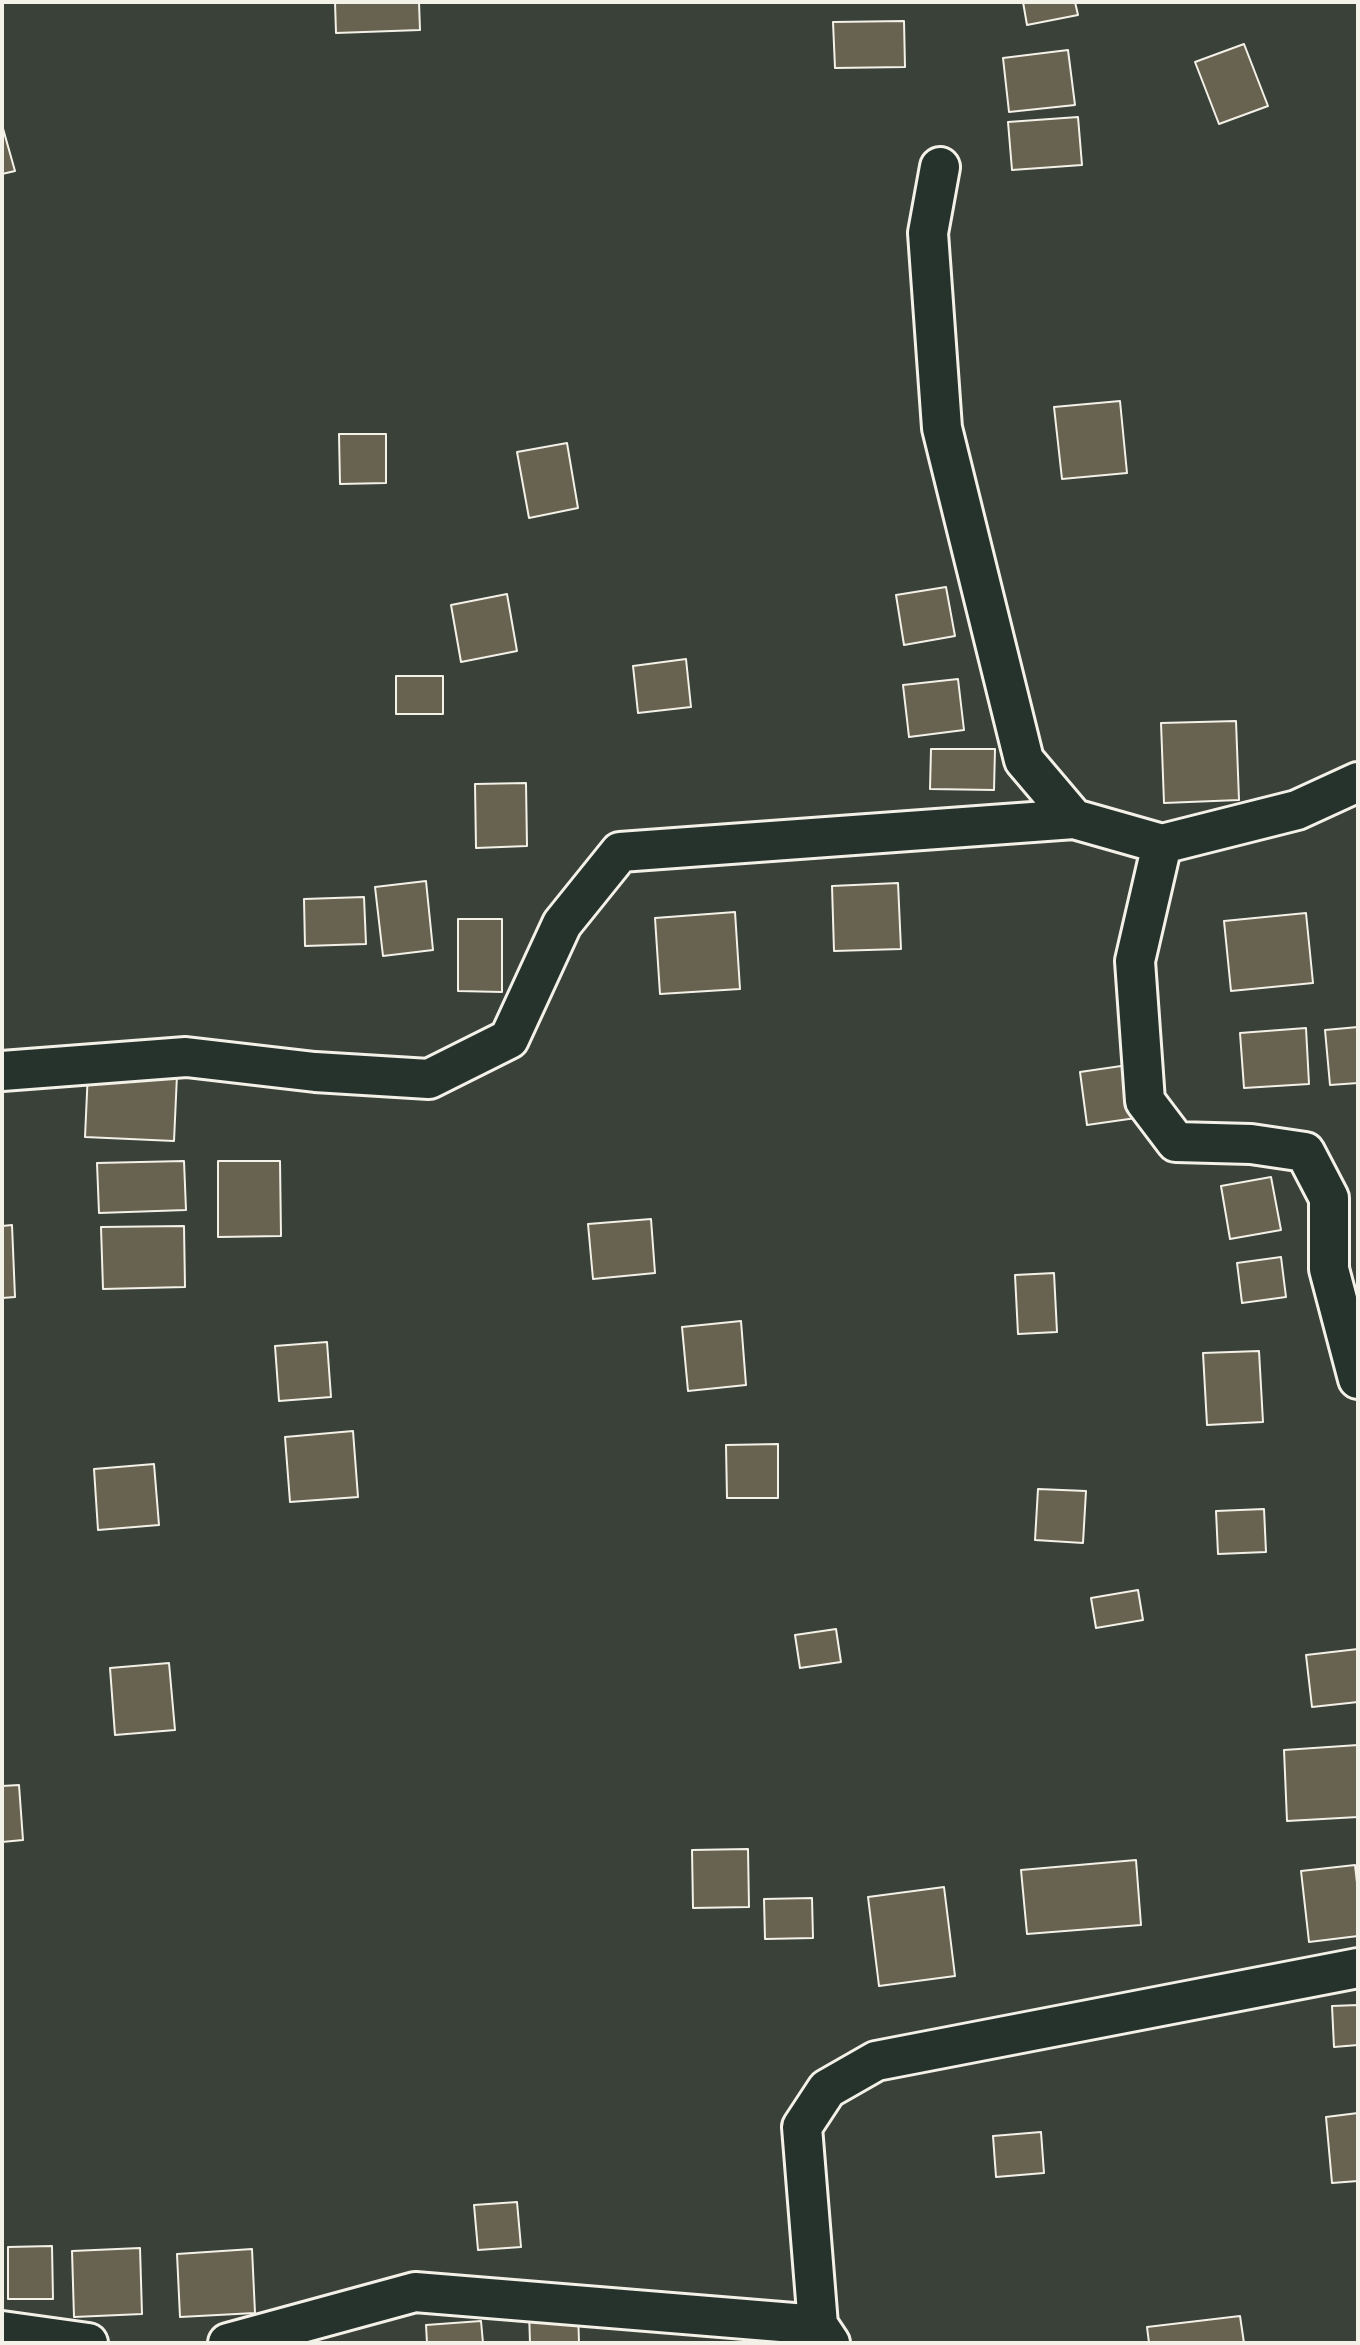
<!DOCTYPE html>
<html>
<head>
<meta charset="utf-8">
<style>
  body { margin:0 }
  #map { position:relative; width:1360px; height:2345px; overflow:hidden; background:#3a4138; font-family:Dekko,sans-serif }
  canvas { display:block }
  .frame { position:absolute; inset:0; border:4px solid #f4f1e8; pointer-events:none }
</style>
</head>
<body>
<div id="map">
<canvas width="1360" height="2345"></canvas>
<div class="frame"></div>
</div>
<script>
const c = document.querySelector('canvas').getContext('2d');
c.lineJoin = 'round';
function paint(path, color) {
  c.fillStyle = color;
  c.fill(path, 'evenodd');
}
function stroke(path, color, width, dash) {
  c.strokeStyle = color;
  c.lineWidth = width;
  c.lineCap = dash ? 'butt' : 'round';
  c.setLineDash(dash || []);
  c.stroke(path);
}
const building = new Path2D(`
  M335 2H419L420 30 336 33Z
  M1023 2H1075L1078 15 1027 25Z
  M904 21 905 67 835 68 833 22Z
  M1244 44 1268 106 1219 124 1195 62Z
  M1068 50 1075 105 1009 112 1003 58Z
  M1078 117 1082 165 1012 170 1008 122Z
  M2 125 15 171 2 174Z
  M1120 401 1127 473 1062 479 1054 407Z
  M339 434H386V483L340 484Z
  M567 443 578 508 529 518 517 452Z
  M946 587 955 636 904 645 896 595Z
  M507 594 517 651 461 662 451 605Z
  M686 659 691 707 638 713 633 666Z
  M396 676H443V714H396Z
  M958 679 964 730 909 737 903 685Z
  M1236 721 1239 800 1164 803 1161 723Z
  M931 749H995L994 790 930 789Z
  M526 783 527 846 476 848 475 784Z
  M426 881 433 950 383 956 375 887Z
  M898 883 901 949 834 951 832 886Z
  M364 897 366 944 305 946 304 899Z
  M735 912 740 989 660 994 655 918Z
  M1306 913 1313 983 1231 991 1224 921Z
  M458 919H502V992L458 991Z
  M1358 1027V1083L1330 1085 1325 1030Z
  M1306 1028 1309 1084 1244 1088 1240 1033Z
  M1128 1065 1136 1118 1087 1125 1080 1072Z
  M88 1071 177 1075 174 1141 85 1137Z
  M184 1161 186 1210 99 1213 97 1163Z
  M218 1161H280L281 1236 218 1237Z
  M1271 1177 1281 1230 1230 1239 1221 1186Z
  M651 1219 655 1273 593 1279 588 1224Z
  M12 1225 15 1297 2 1298V1226Z
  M184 1226 185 1287 103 1289 101 1227Z
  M1281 1257 1286 1297 1242 1303 1237 1263Z
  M1054 1273 1057 1332 1018 1334 1015 1275Z
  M741 1321 746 1385 688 1391 682 1327Z
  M327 1342 331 1397 279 1401 275 1346Z
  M1259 1351 1263 1422 1207 1425 1203 1353Z
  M353 1431 358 1497 290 1502 285 1437Z
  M778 1444V1498H727L726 1445Z
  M154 1464 159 1525 98 1530 94 1469Z
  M1038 1489 1086 1491 1083 1543 1035 1540Z
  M1264 1509 1266 1552 1218 1554 1216 1511Z
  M1138 1590 1143 1620 1096 1628 1091 1598Z
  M836 1629 841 1662 800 1668 795 1635Z
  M1358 1649V1702L1312 1707 1306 1655Z
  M169 1663 175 1730 115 1735 110 1668Z
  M1358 1745V1817L1287 1821 1284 1750Z
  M19 1785 23 1840 2 1842V1786Z
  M748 1849 749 1907 693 1908 692 1850Z
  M1136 1860 1141 1925 1027 1934 1021 1870Z
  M1355 1865 1358 1892V1936L1309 1942 1301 1871Z
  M944 1887 955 1976 879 1986 868 1897Z
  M812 1898 813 1938 765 1939 764 1899Z
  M1358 2005V2045L1334 2047 1332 2006Z
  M1358 2113V2181L1332 2183 1326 2117Z
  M1041 2132 1044 2173 996 2177 993 2136Z
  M517 2202 521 2247 478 2250 474 2205Z
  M52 2246 53 2299H8V2247Z
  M140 2248 142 2314 74 2317 72 2251Z
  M252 2249 255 2313 180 2317 177 2254Z
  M578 2310 579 2343H530L529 2311Z
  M1240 2316 1244 2343H1149L1147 2327Z
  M481 2321 483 2343H427L426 2325Z`);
paint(building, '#676350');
stroke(building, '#f4f1e8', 2);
const minor = new Path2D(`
  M940 167 928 233 942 428 1024 760 1074 819
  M1162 844 1135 961 1145 1101 1176 1142 1251 1144 1305 1152 1329 1198V1269L1358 1379
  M2 1071 186 1057 315 1072 429 1079 509 1039 562 924 620 852 1074 819 1162 844 1297 810 1358 782
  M2 2331 88 2343
  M228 2343 415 2292 818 2325
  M830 2343 818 2325 802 2127 827 2089 876 2061 1358 1968`);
stroke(minor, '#f4f1e8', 44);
stroke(minor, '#26332d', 38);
</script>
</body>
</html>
